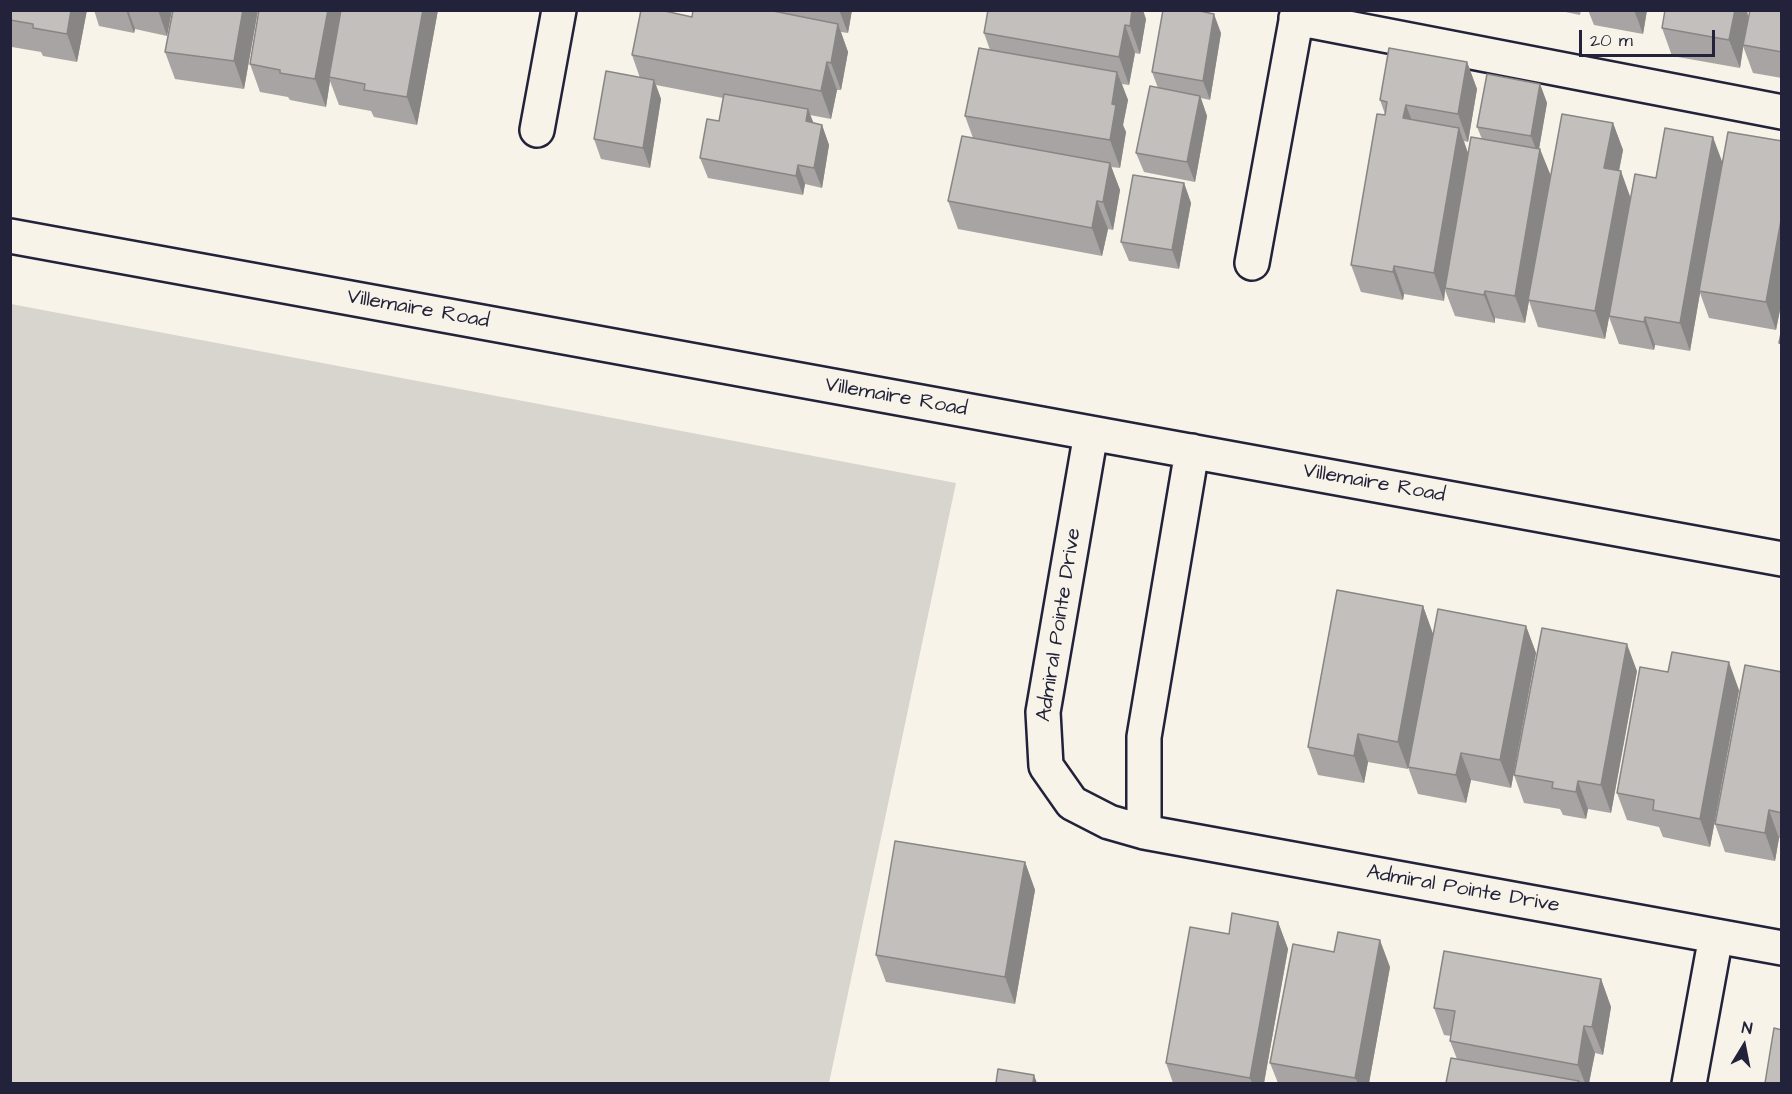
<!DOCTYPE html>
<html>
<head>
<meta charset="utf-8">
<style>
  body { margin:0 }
  #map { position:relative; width:1792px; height:1094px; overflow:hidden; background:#f7f3e8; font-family:"Architects Daughter",sans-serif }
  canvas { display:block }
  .frame { position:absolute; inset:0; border:12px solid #22223b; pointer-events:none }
  .north { position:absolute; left:1714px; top:1016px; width:60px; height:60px; -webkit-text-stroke:4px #f7f3e8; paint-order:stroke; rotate:10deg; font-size:16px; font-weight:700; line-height:24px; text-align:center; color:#22223b }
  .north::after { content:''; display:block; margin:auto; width:21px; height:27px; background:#22223b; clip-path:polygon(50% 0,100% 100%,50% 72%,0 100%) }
  .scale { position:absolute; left:1579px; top:30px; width:136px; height:27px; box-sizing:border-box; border:3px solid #22223b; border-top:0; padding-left:8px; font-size:18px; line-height:21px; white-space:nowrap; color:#22223b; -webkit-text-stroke:4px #f7f3e8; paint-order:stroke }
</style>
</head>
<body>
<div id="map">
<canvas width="1792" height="1094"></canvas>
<div class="frame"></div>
<div class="north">N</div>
<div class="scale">20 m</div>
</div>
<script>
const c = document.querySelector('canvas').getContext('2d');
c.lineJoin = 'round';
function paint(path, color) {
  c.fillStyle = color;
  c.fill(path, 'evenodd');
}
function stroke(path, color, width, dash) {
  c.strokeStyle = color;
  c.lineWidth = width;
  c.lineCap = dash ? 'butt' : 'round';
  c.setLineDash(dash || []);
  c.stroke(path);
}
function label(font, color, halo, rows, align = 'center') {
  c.font = font + ' "Architects Daughter",sans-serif';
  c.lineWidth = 6;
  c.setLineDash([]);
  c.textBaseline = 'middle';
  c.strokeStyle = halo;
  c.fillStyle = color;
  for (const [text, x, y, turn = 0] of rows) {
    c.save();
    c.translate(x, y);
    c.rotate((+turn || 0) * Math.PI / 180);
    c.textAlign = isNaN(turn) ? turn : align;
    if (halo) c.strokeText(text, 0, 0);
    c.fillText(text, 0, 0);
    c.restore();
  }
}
paint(new Path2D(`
  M11 304 956 483 829 1083H11Z`), '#d8d5cf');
const minor = new Path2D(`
  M1296 18 1782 112
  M537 130 559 10
  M10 236 1782 559
  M1252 263 1298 10
  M1091 433 1043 712 1046 766 1072 803 1109 822 1144 832 1782 948
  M1144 832V737L1192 451
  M1689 1084 1716 936`);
stroke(minor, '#22223b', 38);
stroke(minor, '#f7f3e8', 33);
paint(new Path2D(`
  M10 10H87L77 62 43 56 41 52 12 47 10 42Z
  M94 10H172L167 36 135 29 134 33 99 26Z
  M258 10 244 89 175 79 165 52Z
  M438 10 417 125 374 117 371 111 339 105 330 81 326 107 290 100 288 97 260 92 250 64Z
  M693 10H852L848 33 841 32 848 52 841 90H837L831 119 810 115 813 123 822 125 829 145 822 188 805 184 803 195 708 178 700 158 719 121 723 98 656 85 661 99 650 168 601 159 594 139 640 78 632 55 692 17Z
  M1556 10H1581L1580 15Z
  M1588 10H1647L1643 34 1594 25Z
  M1665 10H1747L1748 17 1782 10V78L1753 73 1743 46 1740 68 1672 56 1662 28Z
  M1146 19 1140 54 1135 53 1129 85 1122 84 1128 100 1123 125 1126 132 1120 168 1111 167 1120 190 1113 230 1108 229 1102 256 958 229 948 201 973 138 965 116 990 50 984 33Z
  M1221 33 1210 100 1201 98 1207 116 1195 182 1144 172 1136 153 1158 88 1152 72Z
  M1467 62 1477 89 1468 142 1464 141 1468 153 1482 139 1477 127 1540 84 1547 103 1539 148 1550 176 1613 123 1623 150 1619 171 1630 198 1656 178 1722 162 1782 141V300L1776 330 1709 318 1700 293 1690 351 1655 345 1654 350 1619 344 1609 317 1605 339 1538 327 1529 301 1525 323 1495 318V323L1455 316 1445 290 1444 301 1404 294 1403 300 1361 292 1351 265 1385 114 1380 100Z
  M1184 183 1191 203 1179 269 1129 261 1121 242Z
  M1423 606 1433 634 1408 769 1368 762 1364 783 1318 775 1308 747Z
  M1526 626 1536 653 1511 788 1471 780 1466 803 1418 794 1408 767Z
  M1637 671 1611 813 1588 809 1586 819 1563 815 1560 809 1524 803 1514 775Z
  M1782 672V838H1779L1775 861 1725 852 1715 824Z
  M1739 690 1710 847 1663 837 1659 827 1627 820 1617 793Z
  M1025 862 1035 890 1015 1004 886 982 876 955Z
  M1278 922 1288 949 1264 1083H1173L1166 1063 1229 934Z
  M1390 967 1369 1083H1278L1270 1063Z
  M1601 979 1611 1007 1603 1055 1595 1053 1589 1083H1446L1457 1059 1450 1041 1451 1036 1444 1035 1434 1008Z`), '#a7a4a3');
paint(new Path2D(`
  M71 10H87L77 62 67 34Z
  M126 10H128L135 29 134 33Z
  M158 10H172L167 36Z
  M243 10H258L244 89 234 61Z
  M328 10H342L329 77 330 81 326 107 315 79Z
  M423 10H438L417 125 407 97Z
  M839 10H852L848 33Z
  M1132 10H1143L1146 19 1140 54 1130 26Z
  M1634 10H1647L1643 34Z
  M1735 10H1747L1748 17 1740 68 1729 40Z
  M1214 14 1221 33 1210 100 1203 81Z
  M838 24 848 52 841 90 831 63Z
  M1125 25 1135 53 1129 85 1119 57Z
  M827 62 837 90 831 119 821 91Z
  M1467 62 1477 89 1468 142 1458 114Z
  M1117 72 1128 100 1123 125 1126 132 1120 168 1110 140 1112 104Z
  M654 80 661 99 650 168 643 148Z
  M1540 84 1547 103 1538 155 1531 136Z
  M1200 96 1207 116 1195 182 1187 162Z
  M1406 105 1416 132 1403 118Z
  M808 109 816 129 806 121Z
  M1613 123 1623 150 1614 196 1604 168Z
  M822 125 829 145 822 188 814 168Z
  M1459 128 1469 156 1445 288V290L1444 301 1434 273Z
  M1713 137 1723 164 1699 291 1700 293 1690 351 1680 323Z
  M1540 149 1551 176 1525 323 1515 296Z
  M1110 163 1120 190 1113 230 1103 202Z
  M798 165 805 184 803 195 796 176Z
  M1621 171 1631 199 1605 339 1595 311Z
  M1184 183 1191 203 1179 269 1172 250Z
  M1097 201 1108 229 1102 256 1092 228Z
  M1782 215V300L1776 330 1766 302Z
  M1394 266 1404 294 1403 300 1393 272Z
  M1485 291 1495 318V323L1484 295Z
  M1645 317 1655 345 1654 350 1644 322Z
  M1423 606 1433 634 1408 769 1398 742Z
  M1526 626 1536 653 1511 788 1500 760Z
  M1627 644 1637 671 1611 813 1601 785Z
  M1729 662 1739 690 1710 847 1700 819Z
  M1358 734 1368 762 1364 783 1354 756Z
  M1461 753 1471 780 1466 803 1456 775Z
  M1578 781 1588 809 1586 819 1576 792Z
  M1769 810 1779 838 1775 861 1765 833Z
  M1025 862 1035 890 1015 1004 1005 977Z
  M1278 922 1288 949 1264 1083H1252L1250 1078Z
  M1380 940 1390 967 1369 1083H1358L1355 1078Z
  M1601 979 1611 1007 1603 1055 1592 1027Z
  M1584 1026 1595 1053 1589 1083H1585L1578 1065Z
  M1034 1075 1037 1083H1033Z`), '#888684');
const building = new Path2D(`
  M10 10H71L67 34 33 28V24L10 20Z
  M173 10H243L234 61 165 52Z
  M259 10H328L315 79 280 73V70L250 64Z
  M341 10H423L407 97 364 90 365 84 329 77Z
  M641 10H660L692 17 693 10H768L838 24 831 63 827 62 821 91 632 55Z
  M988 10H1132L1130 26 1125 25 1119 57 984 33Z
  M1163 10H1195L1214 14 1203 81 1152 72Z
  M1665 10H1735L1729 40 1662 28Z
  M1750 10H1782V52L1743 45Z
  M979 48 1117 72 1112 104 1116 105 1110 140 965 116Z
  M1389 48 1467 62 1458 114 1406 105 1403 118 1459 128 1434 273 1394 266 1393 272 1351 265 1377 114 1385 115 1387 102 1380 100Z
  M606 71 654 80 643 148 594 139Z
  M1487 74 1540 84 1531 136 1477 127Z
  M1150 86 1200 96 1187 162 1136 153Z
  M724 94 808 109 806 121 822 125 814 168 798 165 796 176 700 158 707 119 719 121Z
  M1562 114 1613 123 1604 168 1621 171 1595 311 1528 300Z
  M1665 128 1713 137 1680 323 1645 317 1644 322 1609 316 1635 174 1656 178Z
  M1728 132 1782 141V215L1766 302 1699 291Z
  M962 136 1110 163 1103 202 1097 201 1092 228 948 201Z
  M1471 137 1540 149 1515 296 1485 291 1484 295 1445 288Z
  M1133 175 1184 183 1172 250 1121 242Z
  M1782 329V344L1779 343Z
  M1337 590 1423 606 1398 742 1358 734 1354 756 1308 747Z
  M1438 609 1526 626 1500 760 1461 753 1456 775 1408 767Z
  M1542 628 1627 644 1601 785 1578 781 1576 792 1552 788 1553 782 1514 775Z
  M1672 652 1729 662 1700 819 1653 810 1654 800 1617 793 1640 667 1668 672Z
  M1745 665 1782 672V813L1769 810 1765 833 1715 824Z
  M895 841 1025 862 1005 977 876 955Z
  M1232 913 1278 922 1250 1078 1166 1063 1190 927 1229 934Z
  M1338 932 1380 940 1355 1078 1270 1063 1293 944 1334 952Z
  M1444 951 1601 979 1592 1027 1584 1026 1578 1065 1450 1041 1455 1011 1434 1008Z
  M1774 1028 1782 1030V1083H1765Z
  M1451 1058 1579 1081 1578 1083H1446Z
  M998 1069 1034 1075 1033 1083H996Z`);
paint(building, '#c2bfbd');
stroke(building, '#888684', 1.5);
label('21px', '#22223b', '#f7f3e8', [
  ["Villemaire Road",418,310,10],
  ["Villemaire Road",896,398,10],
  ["Villemaire Road",1374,484,10],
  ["Admiral Pointe Drive",1060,625,-81],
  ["Admiral Pointe Drive",1463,890,10]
]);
</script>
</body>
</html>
